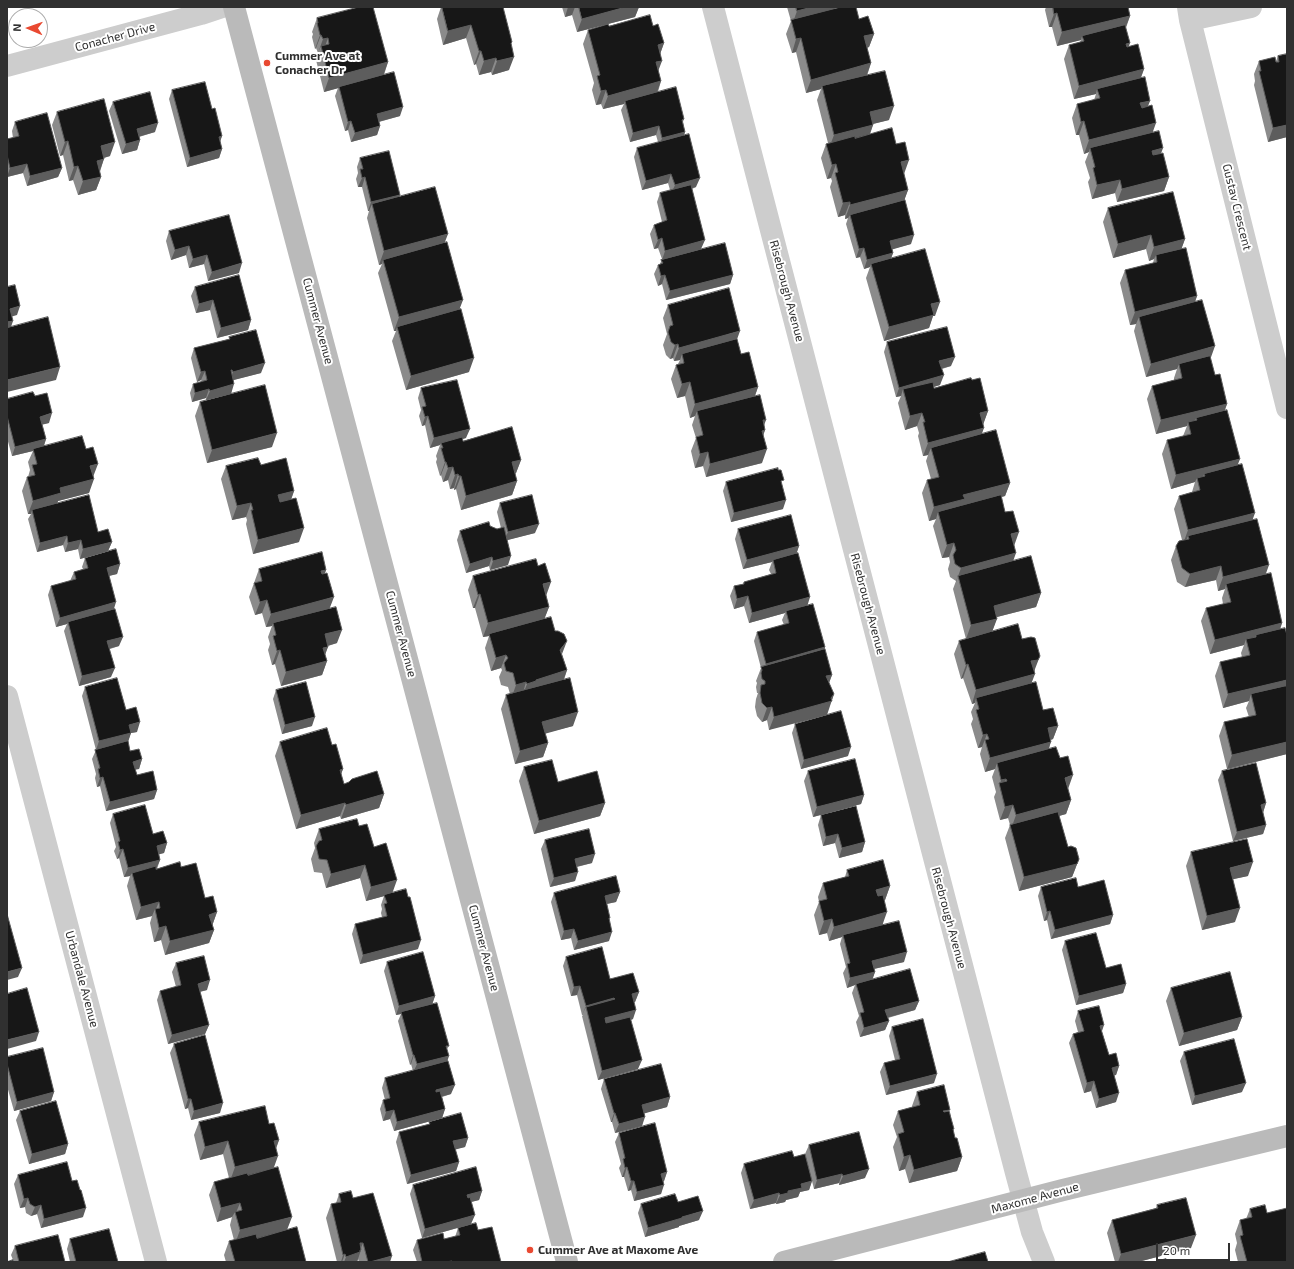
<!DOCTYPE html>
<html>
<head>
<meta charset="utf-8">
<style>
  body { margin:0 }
  #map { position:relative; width:1294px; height:1269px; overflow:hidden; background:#fff; font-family:"Exo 2",sans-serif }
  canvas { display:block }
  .frame { position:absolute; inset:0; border:8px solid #303030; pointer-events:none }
  .north { position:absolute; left:8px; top:8px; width:40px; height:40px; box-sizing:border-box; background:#fff; border:1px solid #acacac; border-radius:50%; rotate:272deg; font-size:11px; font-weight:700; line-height:16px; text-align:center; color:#303030 }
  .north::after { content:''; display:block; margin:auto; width:14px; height:18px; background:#e94931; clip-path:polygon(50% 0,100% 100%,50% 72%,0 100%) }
  .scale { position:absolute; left:1156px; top:1243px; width:74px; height:18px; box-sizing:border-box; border:2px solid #303030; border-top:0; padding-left:5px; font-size:12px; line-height:14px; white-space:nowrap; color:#303030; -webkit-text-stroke:3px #fff; paint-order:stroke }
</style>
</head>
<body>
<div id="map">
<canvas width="1294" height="1269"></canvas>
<div class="frame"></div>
<div class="north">N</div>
<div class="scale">20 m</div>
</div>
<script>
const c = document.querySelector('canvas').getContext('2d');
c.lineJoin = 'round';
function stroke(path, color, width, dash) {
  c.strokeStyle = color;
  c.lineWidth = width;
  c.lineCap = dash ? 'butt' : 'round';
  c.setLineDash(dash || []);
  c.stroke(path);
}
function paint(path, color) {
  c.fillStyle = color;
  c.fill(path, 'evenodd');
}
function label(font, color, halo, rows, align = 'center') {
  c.font = font + ' "Exo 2",sans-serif';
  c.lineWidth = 4;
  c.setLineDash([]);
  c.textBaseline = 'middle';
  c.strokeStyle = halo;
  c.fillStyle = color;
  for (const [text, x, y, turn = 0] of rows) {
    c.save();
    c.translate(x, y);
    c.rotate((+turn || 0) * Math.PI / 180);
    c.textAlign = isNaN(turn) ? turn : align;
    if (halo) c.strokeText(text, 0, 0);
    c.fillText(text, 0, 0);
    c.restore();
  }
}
stroke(new Path2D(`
  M713 7 1016 1173 1032 1232 1044 1262
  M1188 7 1190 20 1287 408
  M1190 20 1251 7
  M7 66 201 14 222 7
  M7 696 156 1262`), '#cdcdcd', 22);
stroke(new Path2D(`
  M234 7 567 1262
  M784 1262 1063 1190 1287 1136`), '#bababa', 22);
paint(new Path2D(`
  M441 7H503L511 44 509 70 492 75 491 72 479 75 476 64 474 65 466 38 443 45 437 19Z
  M562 7H639L635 17 577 32 572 15 565 17Z
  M787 7H835L834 9 859 19 874 34 869 47 867 48 871 63 867 76 889 120 872 124 873 125 870 134 904 174 908 190 904 200 911 244 892 249 893 253 891 259 935 316H933L929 328 884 341 866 278 870 267 864 269 860 257 856 258 846 224 848 218 845 219V215L838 217 830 187 832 181 831 178 827 179 821 158 826 144 828 143 817 100 821 89 806 93 796 52 792 53 786 34 791 21Z
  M1046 7H1128L1130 16 1126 28 1128 47 1144 69 1141 78 1148 106 1153 132 1161 154 1169 177 1164 191 1117 202 1115 193 1092 199 1088 182 1090 178 1085 162 1089 152 1084 154 1079 135H1076L1072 118 1077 104 1094 100 1096 94 1074 99 1064 59 1069 45 1080 42 1081 40 1057 46 1052 27H1049L1045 10Z
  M317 18 388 62 384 75 400 116 379 122 380 126 377 135 351 142 348 130 345 131 335 96 338 88 324 92 316 60 318 53 316 48 315 49 312 37 313 34 312 32Z
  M609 26H653L664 43 660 54 658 70 661 81 658 92 684 119 683 122 685 132 684 135 696 187 692 189 701 249 733 275 730 284 666 300 662 284 658 286 654 274 658 265 660 264 662 259 658 248 654 249 650 234 654 225 662 222 657 202 660 193 670 190 668 183 642 190 634 157 637 148 658 142 656 135 630 142 621 110 624 104 603 109 601 104 596 105 592 90 594 83 583 44 588 30Z
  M1287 54V137L1268 142 1254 85 1255 81 1254 74 1259 61H1276L1278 56Z
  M172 90 212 109 222 136 220 141 222 149 219 158 187 167 169 99Z
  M113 102 155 132 139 137 140 140 137 150 122 154 109 111Z
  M57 112 110 156 104 158 100 172 101 177 96 190 78 195 73 180 69 181 63 155 60 156 52 125Z
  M15 122 62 168 58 177 27 186 23 173 7 177V139L13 138 12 131Z
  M360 158 399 197 444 243 460 310 469 372 406 390 392 341 396 331H394L378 273 382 264 379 265 367 218 369 211H368L362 187H358L356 179 358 173 357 167Z
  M1108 208 1185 239 1181 249 1197 296 1195 302 1215 375 1227 404 1225 410 1237 466 1253 520 1265 575 1282 623 1280 630 1287 754 1227 769 1219 736 1224 722 1249 717 1246 708 1249 701 1223 708 1215 676 1220 662 1242 657 1241 653 1244 645 1210 654 1201 621 1206 608 1223 604 1222 598 1225 589 1218 591 1216 580 1185 587 1177 582 1171 560 1176 546 1182 540 1174 509 1179 496 1192 492 1195 482 1171 489 1162 454 1167 440 1183 436 1187 426 1156 434 1147 399 1152 386 1174 380V378L1177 369 1146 377 1134 331 1136 324 1130 325 1120 283 1125 270 1153 263 1154 259 1149 261 1146 249 1113 258 1103 222Z
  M169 231 239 273 208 281 204 264 189 268 186 255 171 260 166 241Z
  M195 287 251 320 248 330 217 338 210 310 196 313 191 296Z
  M668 305 737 339 741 354 758 387 755 396 765 430 763 436 762 463 706 477 703 466 695 468 691 451 696 438 692 425 695 416 690 418 685 396 677 398 671 379 676 365 678 364 680 360 674 361 673 358 670 359 666 355 663 345 667 334 663 318Z
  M229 337 261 373 233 380 231 394 206 400V398L192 402 190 393 193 384 202 382 201 380 197 382 191 358 194 348 229 339Z
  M887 342 951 366 942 369 940 385 934 387V388L988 411 983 424 982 434 1010 483 1005 496 1001 497 1014 545 1013 561 1041 593 1036 607 997 617 992 632 1022 639 1035 669 1031 684 1043 710 1058 726 1053 739 1051 740 1049 749 1068 789 1071 800 1066 814 1059 816 1068 847 1079 859 1074 872 1072 877 1019 891 1005 838 1010 825 1008 818 1000 820 994 797 996 792 992 777 995 769 985 772 980 754 982 747 978 748 971 724 973 719 971 712 975 703 972 704 963 678 961 679 954 654 959 641 966 639 953 589 956 581 950 577 948 569 950 562 949 557 942 558 933 526 936 519 929 521 922 493 927 480 931 479 926 461 928 455 923 456 918 436 919 433 917 426 905 430 898 403 901 396 896 397 884 352Z
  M421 388 466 438 462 439 463 441 521 460 516 473 515 474 517 481 512 495 461 510 456 489 454 490V488L450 489 448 480 443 482 441 475 440 476 436 462 437 459 436 456 440 445 430 448 425 425 422 426 419 416 421 410 418 398Z
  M35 396 49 423 42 424 46 439 44 446 93 476 89 493 58 501 57 504 98 532 112 542 108 551 80 559 78 549 65 552 63 545 37 552 28 519 31 514H28L22 491 27 477H28L30 470 28 462 33 451 12 456 7 438V399Z
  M200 402 272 447 207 463 195 416Z
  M261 465 294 491 291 500 299 542 253 554 246 524 247 520 246 517 232 520 221 479 226 466Z
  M726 482 783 509 731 522 723 491Z
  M500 503 535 533 507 540 508 565 490 570 489 566 466 573 457 540 460 531 490 526 497 529 501 528 497 512Z
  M738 529 799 546 796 554 807 605 825 647 824 650 832 675 829 683 834 694 832 700 769 730 767 720 762 722 757 716 755 707 756 699 758 693H757L756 687 757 683 756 681 761 668 754 641 757 632 784 625 782 620 785 613 749 623 744 606 734 609 730 596 734 586 743 584 744 582 771 574 769 570 772 562 743 569 735 539Z
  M85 558 120 564 117 574 109 576 114 610 119 646 110 649 111 677 79 686 64 631 67 624 56 627 48 595 51 586 70 581 74 572 83 569 82 567Z
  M259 569 326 570 325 573 329 608 337 643 328 646 325 655 327 661 322 675 281 686 275 664 272 665 268 650 270 644 268 637 272 626 266 627 262 613 255 615 249 597Z
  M473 576 546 595 549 607 544 619 562 654 567 670 564 680 573 726 545 733 548 743 543 757 515 764 501 709 506 695 510 694 508 687 501 685 499 677 502 670 501 668 491 671 485 648 489 636 483 637 475 608H473L468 590Z
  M85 687 126 710 137 732 131 733 128 741 130 751 142 759 139 769H135L137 775 157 790 154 799 106 811 100 786 97 787 95 778 96 774 92 759 96 750 82 696Z
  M276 690 312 726 282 734 273 699Z
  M795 724 848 756 801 769 792 733Z
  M280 742 332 745 343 769 341 774 344 784 384 794 379 808 341 819 340 816 296 829 275 756Z
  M524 767 605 803 600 816 534 834 519 781Z
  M808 771 864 795 861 804 813 817 804 781Z
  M1222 771 1266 803 1263 812 1266 825 1263 834 1233 841 1218 780Z
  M113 814 153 834 167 843 164 853 158 854 160 860 157 869 181 867 205 898 217 912 212 926 214 930 209 943 165 955 161 940 154 942 150 923 152 916 136 920 127 886 130 876 124 877 119 858 117 859 114 851 116 847 110 823Z
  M821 815 865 842 862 852 839 858 835 843 823 846 818 825Z
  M359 826 374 847 392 893 418 949 360 964 352 934 355 924 382 917 381 913 382 909 381 905 384 896 366 901 360 878 326 888 322 873 314 872 311 859 315 848 314 843 319 829Z
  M545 840 592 863 577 867 575 881 550 887 541 849Z
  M1191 852 1248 876 1233 879 1235 922 1202 930 1186 866Z
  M847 870 890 886 885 900H884L883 925 904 962 874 969 875 972 872 979 919 1001 915 1010 888 1018 889 1021 885 1030 860 1037 856 1022 859 1016 852 993 855 985 847 988 843 973 846 967 840 944 842 937 829 941 827 933 819 935 814 915 819 902 818 897 823 883 845 877Z
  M1041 887H1078L1113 915 1110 924 1051 939 1047 920 1044 921 1038 896Z
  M620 892 616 902 607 904 609 920V941L574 950 571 938 561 940 551 902 554 893Z
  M1065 941 1126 984 1123 993 1076 1005 1062 950Z
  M566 957 639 992 635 1002H634L633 1019 631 1020 638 1069 598 1080 582 1016 583 1015H582L577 995 571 996 563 966Z
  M387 962 435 996 432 1004 449 1046 447 1049V1061L451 1094 442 1097 445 1109 442 1118 394 1131 390 1119 383 1121 380 1109 383 1100H385L382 1088 385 1078 413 1071 411 1064 410 1065 398 1021 401 1014 396 1015 384 971Z
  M176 963 207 990 200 992 209 1025 205 1034 168 1044 157 1000 160 991 176 987 172 972Z
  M1171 988 1242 1017 1237 1030 1179 1046 1166 1001Z
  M1078 1011 1102 1032 1109 1055 1119 1066 1116 1075H1114L1116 1102 1096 1108 1091 1091 1084 1093 1069 1043 1073 1034 1078 1032 1075 1021Z
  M892 1027 934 1083 886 1095 880 1072 884 1063 895 1060 889 1036Z
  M174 1044 220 1113 191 1120 188 1108 185 1109 170 1053Z
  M1184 1052 1242 1092 1192 1105 1180 1061Z
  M7 1064 54 1092 51 1101 14 1111 7 1086Z
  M604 1079 670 1097 667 1107 644 1113 642 1126 615 1133 612 1122H611L601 1089Z
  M917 1092 950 1112 953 1131 962 1157 957 1171 909 1183 905 1169 899 1171 893 1147 897 1137 893 1125 898 1111 912 1107V1106Z
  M20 1111 68 1144 65 1154 29 1164 16 1120Z
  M199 1122 269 1124 279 1140 276 1149 273 1169 287 1230 306 1262H226L224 1255 229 1241 234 1240 230 1225 232 1217 217 1222 209 1195 214 1182 229 1178 223 1154 200 1160 194 1135Z
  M429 1122 468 1138 465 1147 455 1149 459 1162 456 1171 407 1184 396 1142 399 1132 429 1124Z
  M619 1133 667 1172 664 1181 663 1182 661 1194 634 1201 631 1190 628 1191 624 1177H622L619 1168 621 1164 615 1142Z
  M809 1145 865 1178 839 1185V1183L814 1189 812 1181 809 1190 800 1192 798 1197 786 1200 785 1202 776 1204V1203L750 1209 741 1173 744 1164 794 1157 805 1154Z
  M18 1175 72 1181 83 1217 41 1228 37 1214 31 1216 26 1213 25 1207 20 1208 14 1184Z
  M413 1185 482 1191 479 1200 471 1202V1224L478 1230 501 1262H417L413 1250 417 1240 444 1239 455 1237 458 1228 461 1227 422 1238 410 1194Z
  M339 1194 353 1198 390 1262H359L358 1259 357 1262H337L326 1218 331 1204 336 1203Z
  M678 1202 699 1220 679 1226V1227L645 1237 638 1213 641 1204Z
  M1157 1205 1191 1248 1138 1262H1115L1107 1233 1112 1220 1156 1208Z
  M1250 1209 1267 1213 1287 1262H1238L1235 1250 1237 1243 1235 1234 1240 1220 1246 1219Z
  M70 1239 118 1262H70L67 1249Z
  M15 1246 65 1262H7L13 1260 11 1255Z`), '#8b8b8b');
paint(new Path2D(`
  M568 7H575L572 15 565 17Z
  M626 7H639L635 17 577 32 582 19Z
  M812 7H835L832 14 792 25 797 11Z
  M1057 13 1052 27H1049L1054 14Z
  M1130 16 1125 29 1082 36 1081 40 1057 46 1062 32Z
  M471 25 466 38 443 45 448 31Z
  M874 34 869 47 859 50 864 36Z
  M320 35H321L316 48 315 49Z
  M328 38 323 52 321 46 318 53 323 39Z
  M801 38 796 52 792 53 796 39Z
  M664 43 659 57 658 45Z
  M1130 43 1125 57 1126 44Z
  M479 51H481L476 64 474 65Z
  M514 57 509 70 492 75 497 61Z
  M496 58 491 72 479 75 484 61Z
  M662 61 657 74 656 62Z
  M388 62 383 76 324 92 329 78Z
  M871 63 866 77 822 86 821 89 806 93 811 80Z
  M1144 69 1139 82 1097 89 1096 94 1074 99 1079 86Z
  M661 81 656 95 625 101 624 104 603 109 608 96Z
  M606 90 601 104 596 105 601 91Z
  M1150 101 1145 114 1136 117 1140 103Z
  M894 106 889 120 865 126 870 112Z
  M403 107 400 116 374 123 377 114Z
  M351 121 348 130 345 131 348 122Z
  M1084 121 1079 135H1076L1081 122Z
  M158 123 155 132 134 138 137 129Z
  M1156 123 1151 137 1090 148 1089 152 1084 154 1089 140Z
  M873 125 868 139 829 148 834 135Z
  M1287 125V137L1268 142 1273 128Z
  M380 126 377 135 351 142 355 133Z
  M659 126 656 135 630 142 633 133Z
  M685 132 682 141 659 147 662 138Z
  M222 136 219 145V137Z
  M140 140 137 150 122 154 126 144Z
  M68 141 63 155 60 156 65 142Z
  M115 142 110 156 96 160 101 146Z
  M1163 148 1158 162 1147 165 1152 151Z
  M222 149 219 158 187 167 190 158Z
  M104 159 99 173 97 161Z
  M909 160 904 174 896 176 901 162Z
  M27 164 23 173 7 177 10 168Z
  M836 164 831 178 827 179 832 165Z
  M78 166 73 180 69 181 74 167Z
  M62 168 58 177 27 186 30 176Z
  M671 174 668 183 642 190 646 181Z
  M101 177 96 190 78 195 83 181Z
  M365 177 362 187H358L362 178Z
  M1169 177 1164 191 1117 202 1122 189Z
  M700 178 696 187 671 194 675 185Z
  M1120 180 1115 193 1092 199 1097 185Z
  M908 190 903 204 850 215 848 218 845 219 850 205Z
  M400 195 397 204H372L369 211H368L371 202Z
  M850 202 845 215 838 217 843 203Z
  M448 234 443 247 383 260 382 264 379 265 384 251Z
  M914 235 911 244 887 251 890 241Z
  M1151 235 1146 249 1113 258 1118 244Z
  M662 238 658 248 654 249 658 240Z
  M1185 239 1180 253 1156 255 1154 259 1149 261 1154 247Z
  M705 240 701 249 662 260 665 251Z
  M189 246 186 255 171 260 175 250Z
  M864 248 860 257 856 258 859 249Z
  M893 253 889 263 871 264 870 267 864 269 867 260Z
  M207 255 204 264 189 268 193 259Z
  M242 263 239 273 208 281 212 272Z
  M665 275 662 284 658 286 661 276Z
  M733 275 730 284 666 300 670 291Z
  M1197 296 1192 310 1139 317 1136 324 1130 325 1135 312Z
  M213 300 210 310 196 313 199 304Z
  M463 300 458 313 397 327 396 331H394L399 317Z
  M940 302 935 316H933L929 328 884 341 889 327 931 304Z
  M20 306 17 315 7 318 10 309Z
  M251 320 248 330 217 338 221 328Z
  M13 321 10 330 7 331V322Z
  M740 331 735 345 682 354 680 360 674 361 679 348Z
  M678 344 673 358 670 359 675 345Z
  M1215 346 1210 360 1179 364 1177 369 1146 377 1151 364Z
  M955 357 951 366 936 370 939 361Z
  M474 358 469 372 406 390 411 376Z
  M265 363 261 373 230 381 233 372Z
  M60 367 56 380 7 392V380Z
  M205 371 201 380 197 382 201 372Z
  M944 375 940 385 904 395 903 389 901 396 896 397 899 388Z
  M690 382 685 396 677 398 682 384Z
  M234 384 231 394 206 400 210 391Z
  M758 387 753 401 697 411 695 416 690 418 695 404Z
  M209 389 206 398 192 402 195 393Z
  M1227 404 1222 417 1197 420 1196 418 1194 425 1188 422 1187 426 1156 434 1161 420Z
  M988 411 983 425 980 413Z
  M52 413 49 423 37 426 40 417Z
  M922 413 917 426 905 430 910 416Z
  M428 416 425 425 422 426 425 417Z
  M763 420H766L762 431 765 430 760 444Z
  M984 428 979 441 931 448 928 455 923 456 928 443Z
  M470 429 466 438 442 445 441 443 440 445 430 448 434 438Z
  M277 433 272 447 207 463 212 450Z
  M46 439 43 448 33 449V451L12 456 15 447Z
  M767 449 762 463 706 477 710 464Z
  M708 452 703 466 695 468 700 454Z
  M1240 459 1235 472 1205 476 1204 474 1202 481 1197 478 1195 482 1171 489 1176 475Z
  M521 460 516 473 507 476 512 462Z
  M445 462H446L441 475 440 476Z
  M98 464 93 477 90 466Z
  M453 467 448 480 443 482 448 468Z
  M458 474 454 488 450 489 455 475Z
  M459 476H461L456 489 454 490Z
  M94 479 89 493 58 501 56 507 32 510 31 514H28L33 501 60 488Z
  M517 481 512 495 461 510 466 496Z
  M1010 483 1005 496 962 508 938 512 936 519 929 521 934 507 963 495Z
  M294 491 289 505 273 509 278 495Z
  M786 500 783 509 731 522 734 513Z
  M251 503 246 517 232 520 237 506Z
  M1255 513 1250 527 1189 539 1188 536 1185 544H1183L1188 530Z
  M539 524 535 533 504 541 508 532Z
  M304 528 299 542 253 554 258 540Z
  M1019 532 1014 546 1011 534Z
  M67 536 63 545 37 552 40 543Z
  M81 540 78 549 65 552 68 543Z
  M112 542 108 551 80 559 83 549Z
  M954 543 949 557 942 558 947 545Z
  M799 546 796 555 773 560 772 562 743 569 747 560Z
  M1016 553 1011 567 958 576 956 581V582L961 568Z
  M511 556 508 565 490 570 493 561Z
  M492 557 489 566 466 573 470 564Z
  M120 564 117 574 104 577 107 568Z
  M1269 565 1264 579 1226 584 1225 589 1218 591 1223 577Z
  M1221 566 1216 580 1185 587 1190 574Z
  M326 570 321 583V571Z
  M551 582 546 596 543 584Z
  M1041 593 1036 607 989 619 994 606Z
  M480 594 475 608H473L478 595Z
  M748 596 744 606 734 609 737 599Z
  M334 597 329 610 273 623 272 626 266 627 271 614Z
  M810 597 807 607 786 611 785 613 749 623 752 613Z
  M267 600 262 613 255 615 260 602Z
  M116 602 113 612 68 622 67 624 56 627 60 618Z
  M549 607 544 620 489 634V636L483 637 488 623Z
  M997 619 992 632 966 639 971 625Z
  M1282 623 1277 637H1256V635L1253 643 1246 639 1244 645 1210 654 1215 640Z
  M342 630 337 643 320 648 325 634Z
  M123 637 119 646 104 650 107 641Z
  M567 641 562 654 560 650Z
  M328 647 323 660V648Z
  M825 647 821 657 762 673 766 664Z
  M280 650 275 664 272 665 277 651Z
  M506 655 501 668 491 671 496 658Z
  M1040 656 1035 669 1033 674 1031 661Z
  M327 661 322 675 281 686 286 672Z
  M968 664 963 678 961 679 966 665Z
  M115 668 111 677 79 686 82 676Z
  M567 670 562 684 522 697 527 684 536 680Z
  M1035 674 1030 687 976 698 975 703 972 704 976 690Z
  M832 675 827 688 826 676Z
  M1287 680V692L1251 694 1249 701 1223 708 1228 694Z
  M526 682 522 696 511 699 516 685Z
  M834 694 827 715 769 730 774 717 831 698Z
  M772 707 767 720 762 722 767 708Z
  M578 712 573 726 537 736 542 722Z
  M315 717 312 726 282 734 285 725Z
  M140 722 137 732 131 733 128 742 96 750 99 741 129 725Z
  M1058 726 1053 739 1043 742 1048 728Z
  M987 734 982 747 978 748 983 735Z
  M1051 742 1046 756 997 763 995 769 985 772 990 758Z
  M1287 742V754L1227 769 1232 755Z
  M548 743 543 757 515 764 520 751Z
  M851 747 848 756 801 769 804 760Z
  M142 759 139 769 129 771 133 762Z
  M343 769 338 782 340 770Z
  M1073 775 1068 789 1065 778Z
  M103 777 100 786 97 787 100 778Z
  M1006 779 1001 792 1000 785 1001 780Z
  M157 790 154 799 106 811 110 802Z
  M384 794 379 808 341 819 346 805Z
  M864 795 861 804 813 817 817 807Z
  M1071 800 1066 814 1011 829 1016 815Z
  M345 803 340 816 296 829 301 815Z
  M605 803 600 816 534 834 539 821Z
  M1266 803 1263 813 1261 805Z
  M1013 805 1008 818 1000 820 1005 807Z
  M1266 825 1263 834 1233 841 1237 832Z
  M838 834 835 843 823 846 826 837Z
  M865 842 862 852 839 858 842 848Z
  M167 843 164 853 153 856 157 846Z
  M123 849 119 858 117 859 120 850Z
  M595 854 592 863 571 868 575 859Z
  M1079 859 1074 872 1072 877 1019 891 1024 877Z
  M160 860 156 869 132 873 130 876 124 877 128 868Z
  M1253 862 1248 876 1225 881 1230 868Z
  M365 865 360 878 326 888 331 874Z
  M578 872 575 881 550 887 554 878Z
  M397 880 392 894 366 901 371 887Z
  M890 886 885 900 871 904 876 890Z
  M620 892 616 902 601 905 605 896Z
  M159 902 155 911V909L152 916 136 920 141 907Z
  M1240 908 1235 922 1202 930 1207 916Z
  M1050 911 1047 920 1044 921 1047 912Z
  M217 912 212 926 209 915Z
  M887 912 882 926 843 935 842 937 829 941 834 927Z
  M1113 915 1110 924 1051 939 1055 930Z
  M832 919 827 933 819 935 824 921Z
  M166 926 161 940 154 942 159 928Z
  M574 929 571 938 561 940 564 931Z
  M214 930 209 943 165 955 170 941Z
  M612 932 609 941 574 950 578 941Z
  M421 940 418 949 360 964 363 955Z
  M907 952 904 962 869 970 872 961Z
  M22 968 18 977 7 980V972Z
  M875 972 872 981 856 984 855 985 847 988 850 978Z
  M210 980 207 990 194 993 198 984Z
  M1126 984 1123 993 1076 1005 1079 996Z
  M580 986 577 995 571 996 574 987Z
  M639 992 635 1002 629 1004 632 994Z
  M435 996 432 1005 401 1012V1014L396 1015 399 1006Z
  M614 998 611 1007H586L582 1015 586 1006Z
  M919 1001 915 1010 882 1019 885 1010Z
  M636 1010 633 1019 602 1028 605 1018Z
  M1242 1017 1237 1030 1179 1046 1184 1033Z
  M889 1021 885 1030 860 1037 864 1028Z
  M209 1025 205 1034 168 1044 172 1035Z
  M1104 1025 1101 1034 1100 1026Z
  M39 1032 36 1041 7 1049V1040Z
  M413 1055H414L411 1064 410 1065Z
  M449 1056 446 1065 413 1073 417 1064Z
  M642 1060 638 1069 598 1080 602 1071Z
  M1119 1066 1116 1075 1109 1077 1112 1068Z
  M937 1074 934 1083 886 1095 890 1086Z
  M1094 1081 1091 1091 1084 1093 1087 1083Z
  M1246 1083 1242 1092 1192 1105 1195 1096Z
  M455 1085 451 1094 433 1099 436 1090Z
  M54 1092 51 1101 14 1111 17 1102Z
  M1119 1093 1116 1102 1096 1108 1099 1099Z
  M670 1097 667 1107 639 1115 642 1105Z
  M188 1099H191L188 1108 185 1109Z
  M223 1103 220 1113 191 1120 194 1111Z
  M445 1109 442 1118 394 1131 397 1122Z
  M394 1110 390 1119 383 1121 386 1112Z
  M614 1113H615L612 1122H611Z
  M645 1117 642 1126 615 1133 619 1124Z
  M468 1138 465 1147 450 1151 453 1141Z
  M279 1140 274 1153V1141Z
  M228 1141 223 1154 200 1160 205 1147Z
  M68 1144 65 1154 29 1164 32 1154Z
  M910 1155 905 1169 899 1171 904 1157Z
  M278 1156 273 1170 230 1181 235 1167Z
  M962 1157 957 1171 909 1183 914 1170Z
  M459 1162 456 1171 407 1184 411 1175Z
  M627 1167 624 1177H622L625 1168Z
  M869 1169 865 1178 839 1185 843 1176Z
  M667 1172 664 1181 658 1183 661 1174Z
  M842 1174 839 1183 814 1189 817 1180Z
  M631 1181H634L631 1190 628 1191Z
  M812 1181 809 1190 800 1192 798 1197 786 1200 785 1202 776 1204 780 1195 788 1191 801 1184Z
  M664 1185 661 1194 634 1201 637 1192Z
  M482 1191 479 1200 463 1204 467 1195Z
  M779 1193 776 1203 750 1209 754 1200Z
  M28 1198 25 1207 20 1208 24 1199Z
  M240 1203 235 1215V1212L232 1217 217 1222 221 1208Z
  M41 1205 37 1214 31 1216 35 1207Z
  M86 1208 83 1217 41 1228 44 1219Z
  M703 1211 699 1220 679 1226V1227L645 1237 648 1228 682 1217Z
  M475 1215 471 1224 422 1238 425 1229Z
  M292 1217 287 1230 235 1244 240 1230Z
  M1196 1235 1191 1248 1138 1262H1118L1121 1254Z
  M360 1243H363L359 1253 360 1250H361L357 1262H344L346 1257Z
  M345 1254 342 1262H341L343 1255Z
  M392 1256 390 1262H370Z`), '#5d5d5d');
const building = new Path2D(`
  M359 7H373L388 62 329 78 321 46 329 44 328 38 323 39 321 35H320L317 23H318L317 18Z
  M442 7H503L512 42 511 43 514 57 497 61 496 58 484 61 481 51H479L471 25 448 31Z
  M579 7H626L582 19Z
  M796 7H812L797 11Z
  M841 7H856L859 19 868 16 874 34 864 36 871 63 811 80 801 38 796 39 791 20Z
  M1053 7H1128L1130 16 1062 32 1057 13 1054 14Z
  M650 15 653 26 658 24 664 43 658 45 662 61 656 62 661 81 608 96 606 90 601 91 597 76 600 75 588 30 608 24 609 26Z
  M1125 25 1130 43 1126 44 1127 47 1138 44 1144 69 1079 86 1069 45 1084 41 1082 36Z
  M1287 54V125L1273 128 1259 71H1261L1259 61 1275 57 1276 62H1279L1278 56Z
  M885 71 894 106 870 112 873 125 834 135 822 86Z
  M394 72 403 107 377 114 380 126 355 133 351 121 348 122 339 87Z
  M1145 77 1150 101 1140 103 1142 108 1152 105 1156 123 1089 140 1084 121 1081 122 1077 104 1100 98 1097 89Z
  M205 82 212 109 215 108 222 136 219 137 222 149 190 158 172 90Z
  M676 87 684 119 682 120 685 132 662 138 659 126 633 133 625 101Z
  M150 92 158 123 137 129 140 140 126 144 113 102Z
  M104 99 115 142 101 146 104 159 97 161 101 177 83 181 78 166 74 167 68 141 65 142 57 112Z
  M47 113 62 168 30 176 27 164 10 168 7 155V139L19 136 15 122Z
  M892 128 896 144 905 142 909 160 901 162 908 190 850 205V202L843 203 835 173 838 172 836 164 832 165 826 144 855 136V138Z
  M1159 131 1163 148 1152 151 1153 155 1163 153 1169 177 1122 189 1120 180 1097 185 1093 168 1095 167 1090 148Z
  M689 134 700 178 675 185 671 174 646 181 637 148Z
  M389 151 400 195 371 202 365 177 362 178 360 169H363L360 158Z
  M691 185 705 240 665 251 662 238 658 240 654 225 667 220 660 193Z
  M435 187 448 234 384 251 372 204Z
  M1173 192 1185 239 1154 247 1151 235 1118 244 1108 208Z
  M905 200 914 235 890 241 893 253 867 260 864 248 859 249 850 215Z
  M229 215 242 263 212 272 207 255 193 259 189 246 175 250 169 231Z
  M447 242 463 300 399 317 383 260Z
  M725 243 733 275 670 291 665 275 661 276 658 265 663 263 661 260Z
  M1186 248 1197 296 1135 312 1125 270 1157 262 1156 255Z
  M925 249 940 302 931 304 934 315 889 327 871 264Z
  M239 275 251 320 221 328 213 300 199 304 195 287Z
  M15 285 20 306 10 309 13 321 7 322V287Z
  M729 288 740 331 679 348 678 344 675 345 671 342 668 332 670 326 673 325 668 305Z
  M1202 300 1215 346 1151 364 1139 317Z
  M461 309 474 358 411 376 397 327Z
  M48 317 60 367 7 380V328Z
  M947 327 955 357 939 361 944 375 899 388 887 342Z
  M256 330 265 363 233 372 232 370H231L234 384 210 391 209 389 195 393 193 384 207 380 205 371 201 372 194 348 230 339 229 337Z
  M737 339 741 354 749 352 758 387 695 404 690 382 682 384 676 365 684 363 682 354Z
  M1210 356 1215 375 1220 374 1227 404 1161 420 1152 386 1182 378 1179 364Z
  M971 378 972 380 980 378 988 411 980 413 984 428 928 443 923 422H925L922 413 910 416 903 389 933 382 934 388Z
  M457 380 470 429 434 438 428 416 425 417 422 407 426 406 421 388Z
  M265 385 277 433 212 450 200 402Z
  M33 392 35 396 47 393 52 413 40 417 46 439 15 447 7 416V399Z
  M760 395 766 420H763L765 430 762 431 767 449 710 464 708 452 700 454 696 437 703 435 697 411Z
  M1227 410 1240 459 1176 475 1167 440 1191 434 1188 422 1197 420 1196 418Z
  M512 427 521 460 512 462 517 481 466 496 461 476H459L458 474 455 475 453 467 448 468 446 462H445L441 448H443L441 443 462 437 463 441Z
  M996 430 1010 483 963 495 965 499 934 507 927 480 939 477 931 448Z
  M82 436 86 449 93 447 98 464 90 466 94 479 60 488 61 493 33 501 27 477 35 475 32 465 37 464 33 449Z
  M258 458 261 465 286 458 294 491 278 495 280 502 296 498 304 528 258 540 251 510H253L251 503 237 506 226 466Z
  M1242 464 1255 513 1188 530 1179 496 1200 490 1197 478 1205 476 1204 474Z
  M778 468V470H781L784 480 781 481 786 500 734 513 726 482Z
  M89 495 98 532 108 529 112 542 83 549 81 540 68 543 67 536 40 543 32 510Z
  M532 495 539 524 508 532 500 503Z
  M1001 495 1005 512 1013 511 1019 532 1011 534 1016 553 961 568 955 564 953 555 956 550 954 543 947 545 938 512Z
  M791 515 799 546 747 560 738 529Z
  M1257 519 1269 565 1223 577 1221 566 1190 574 1182 568 1176 546 1179 541 1189 539 1188 536Z
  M489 522 490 526 497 529 504 527 511 556 493 561 492 557 470 564 460 531Z
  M116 549 120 564 107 568 116 602 60 618 51 586 76 579 74 572 88 568 85 558Z
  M322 552 326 570 321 571 322 574 327 573 334 597 271 614 267 600 260 602 254 583 262 581 259 569Z
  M798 553 810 597 752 613 748 596 737 599 734 586 744 584V582L776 573 773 560Z
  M1031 556 1041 593 994 606 997 619 971 625 958 576Z
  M536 559 538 566 545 563 551 582 543 584 549 607 488 623 480 594 478 595 473 576Z
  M1271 573 1282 623 1215 640 1206 608 1231 602 1226 584Z
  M813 604 825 647 766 664 757 632 789 623 786 611Z
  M336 607 342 630 325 634 328 647 323 648 327 661 286 672 280 650 277 651 273 636 276 635 273 623Z
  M115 609 123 637 107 641 115 668 82 676 68 622Z
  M551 617 555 631H558L564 634 567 641 560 650 567 670 536 680V681L527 684 526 682 516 685 513 673 506 671 504 663 508 658 506 655 496 658 489 634Z
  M1018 624 1022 639 1031 637 1035 638 1040 656 1038 660 1031 661 1035 674 976 690 968 664 966 665 959 641Z
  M1285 628 1287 635V680L1228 694 1220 662 1250 655 1246 639 1256 637V635Z
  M825 649 832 675 826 676 834 694 831 698 832 701 774 717 772 707 767 708 762 703 760 693 761 685 765 684V681L762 679 761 673 762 670 761 667Z
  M117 678 126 710 136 707 140 722 129 725 131 733 99 741 85 687Z
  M570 678 578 712 542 722 548 743 520 751 506 695Z
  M306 682 315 717 285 725 276 690Z
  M1036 682 1043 710 1053 708 1058 726 1048 728 1051 742 990 758 985 740 989 739 987 734 983 735 976 710 979 709 976 698Z
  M1286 686 1287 689V742L1232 755 1224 722 1256 715 1251 694Z
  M841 711 851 747 804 760 795 724Z
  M327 728 332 745 336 744 343 769 340 770 344 784 349 782 352 779 377 771 384 794 346 805 345 803 301 815 280 742Z
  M128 741 130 751 139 749 142 759 133 762 137 775 153 771 157 790 110 802 103 777 100 778 98 769 100 768 95 750Z
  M1056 747 1060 758 1068 756 1073 775 1065 778 1071 800 1016 815 1013 805 1005 807 999 783 1007 781 1006 779 1001 780 997 763Z
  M855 759 864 795 817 807 808 771Z
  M552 760 558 782 597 771 605 803 539 821 524 767Z
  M1256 763 1266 803 1261 805 1266 825 1237 832 1222 771Z
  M145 805 153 834 163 831 167 843 157 846 160 860 128 868 123 849 120 850 118 842 120 841 113 814Z
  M856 806 865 842 842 848 838 834 826 837 821 815Z
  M1058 812 1068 847 1071 846 1076 848 1079 859 1077 864 1024 877 1010 825Z
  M357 819 359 826 367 824 374 847 386 843 397 880 371 887 365 865 331 874 327 860 319 859 316 846 319 841 322 840 319 829Z
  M589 829 595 854 575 859 578 872 554 878 545 840Z
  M1247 839 1253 862 1230 868 1240 908 1207 916 1191 852Z
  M883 860 890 886 876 890 878 896 883 895 887 912 834 927 832 919 824 921 819 901 827 899 823 883 849 876 847 870Z
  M180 862 181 867 196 863 205 898 213 896 217 912 209 915 214 930 170 941 166 926 159 928 155 909 160 908 159 902 141 907 132 873 156 866V869Z
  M616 876 620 892 605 896 610 918H609L612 932 578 941 574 929 564 931 554 893Z
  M1076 878 1078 887 1104 880 1113 915 1055 930 1050 911 1047 912 1041 887Z
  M406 889 408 897H410L421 940 363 955 355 924 387 916 384 904 387 903 384 895Z
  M7 914 22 968 7 972Z
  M899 921 907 952 872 961 875 972 850 978 847 964 850 963 843 935Z
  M1096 933 1106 968 1121 964 1126 984 1079 996 1065 941Z
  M602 947 610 979 633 973 639 992 632 994 636 1010 605 1018 606 1023 630 1017 642 1060 602 1071 586 1007 615 999 614 998 586 1006 580 986 574 987 566 957Z
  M423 952 435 996 399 1006 387 962Z
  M204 956 210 980 198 984 209 1025 172 1035 160 991 181 985 176 963Z
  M910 969 919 1001 885 1010 889 1021 864 1028 860 1013 864 1012 856 984Z
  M1230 972 1242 1017 1184 1033 1171 988Z
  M27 988 39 1032 7 1040V994Z
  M437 1003 449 1046H446L449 1056 417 1064 414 1055H413L401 1012Z
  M1099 1006 1104 1025 1100 1026 1109 1055 1116 1053 1119 1066 1112 1068 1119 1093 1099 1099 1094 1081 1087 1083 1073 1034 1084 1031 1078 1011Z
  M923 1019 937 1074 890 1086 884 1063 900 1059 892 1027Z
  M205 1035 223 1103 194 1111 191 1099H188L174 1044Z
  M1234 1039 1246 1083 1195 1096 1184 1052Z
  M43 1048 54 1092 17 1102 7 1064V1057Z
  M448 1061 455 1085 436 1090V1092L440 1091 445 1109 397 1122 394 1110 386 1112 383 1100 390 1098 385 1078Z
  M661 1064 670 1097 642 1105 645 1117 619 1124 615 1113H614L604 1079Z
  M944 1085 950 1110 943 1111 944 1112 949 1111 954 1129H953L955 1138H957L962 1157 914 1170 910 1155 904 1157 898 1134 904 1132 898 1111 920 1105 917 1092Z
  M56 1101 68 1144 32 1154 20 1111Z
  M265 1106 269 1124 274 1123 279 1140 274 1141 278 1156 235 1167 228 1141 205 1147 199 1122Z
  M461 1113 468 1138 453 1141 459 1162 411 1175 399 1132 430 1124 429 1122Z
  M655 1123 667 1172 661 1174 664 1185 637 1192 634 1181H631L627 1167 625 1168 623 1159 625 1158 619 1133Z
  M859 1132 869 1169 843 1176 842 1174 817 1180 809 1145Z
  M792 1151 794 1157 805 1154 812 1181 801 1184 802 1188 788 1191V1193L780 1195 779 1193 754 1200 744 1164Z
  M67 1162 72 1181 77 1180 80 1190H81L86 1208 44 1219 41 1205 35 1207 30 1204 28 1198 24 1199 18 1175Z
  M278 1167 292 1217 240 1230 235 1212 242 1210 240 1203 221 1208 214 1182 247 1173 248 1175Z
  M476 1167 482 1191 467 1195 468 1198 470 1197 475 1215 425 1229 413 1185Z
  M351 1191 353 1198 373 1193 392 1256 370 1262H368L363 1243H360L361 1250H360V1252L346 1257 345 1254 343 1255 331 1204 341 1202 339 1194Z
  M675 1194 678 1202 698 1196 703 1211 682 1217V1218L648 1228 641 1204Z
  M1186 1198 1196 1235 1121 1254 1112 1220 1158 1208 1157 1205Z
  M1265 1205 1267 1213 1287 1208V1262H1247L1240 1236 1243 1235 1240 1220 1252 1217 1250 1209Z
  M476 1223 478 1230 492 1227 501 1262H452V1261L446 1262H422L417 1240 443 1233 444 1239 460 1235 458 1228Z
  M297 1227 306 1262H235L229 1241 256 1234 257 1238Z
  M109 1229 118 1262H76L70 1239Z
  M58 1235 65 1262H19L15 1246Z
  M985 1252 988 1262H948Z
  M1166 1259V1262H1155Z
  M13 1260V1262H7Z`);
paint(building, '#171717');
stroke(building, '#5d5d5d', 1);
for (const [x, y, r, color] of [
  [267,63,4,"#e94931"],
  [530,1250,4,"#e94931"]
]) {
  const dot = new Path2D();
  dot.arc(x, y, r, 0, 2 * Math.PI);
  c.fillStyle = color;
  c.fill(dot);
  stroke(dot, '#fff', 1.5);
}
label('12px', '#303030', '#fff', [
  ["Conacher Drive",115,37,-15],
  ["Gustav Crescent",1237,207,76],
  ["Risebrough Avenue",787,291,75],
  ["Cummer Avenue",318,321,75],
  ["Risebrough Avenue",868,604,75],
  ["Cummer Avenue",401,634,75],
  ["Risebrough Avenue",949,918,75],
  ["Cummer Avenue",484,948,75],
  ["Urbandale Avenue",82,979,75],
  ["Maxome Avenue",1035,1198,-15]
]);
label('bold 12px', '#303030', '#fff', [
  ["Cummer Ave at",275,56],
  ["Conacher Dr",275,70],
  ["Cummer Ave at Maxome Ave",538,1250]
], 'left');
</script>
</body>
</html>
